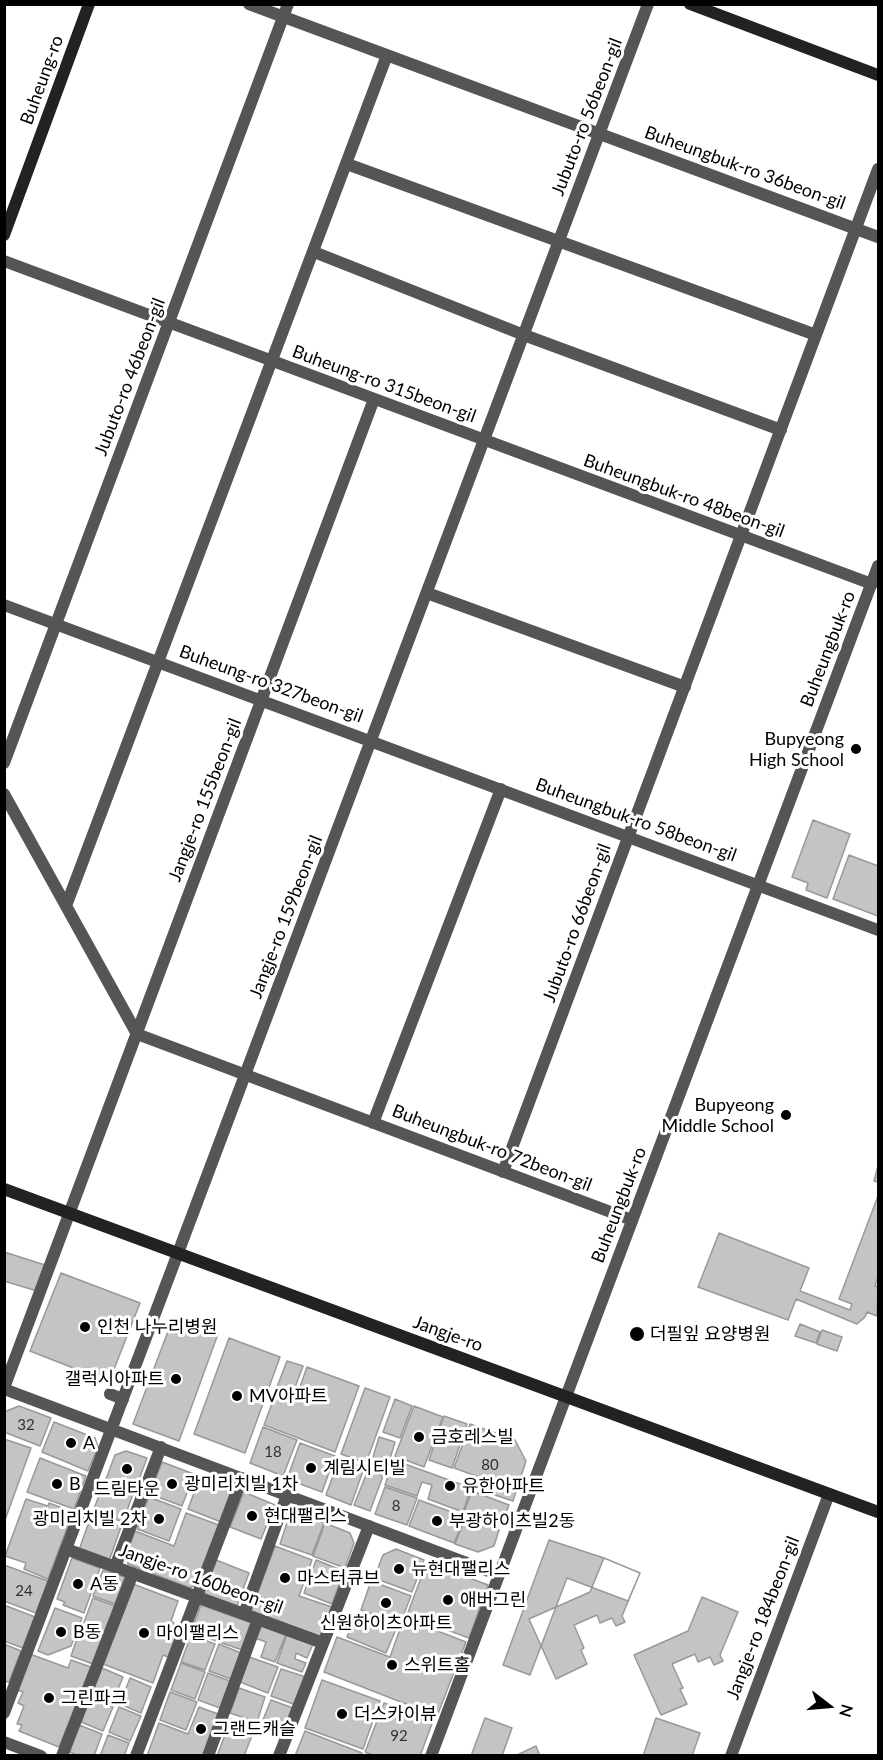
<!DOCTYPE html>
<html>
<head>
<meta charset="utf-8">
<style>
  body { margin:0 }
  #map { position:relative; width:883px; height:1760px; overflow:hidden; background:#fff; font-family:Lato,sans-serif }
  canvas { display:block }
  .frame { position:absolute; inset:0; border:6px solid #000; pointer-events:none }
  .north { position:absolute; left:799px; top:1676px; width:60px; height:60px; -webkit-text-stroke:4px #fff; paint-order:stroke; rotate:106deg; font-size:16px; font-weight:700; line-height:24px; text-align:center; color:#000 }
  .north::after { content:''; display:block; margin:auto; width:21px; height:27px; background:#000; clip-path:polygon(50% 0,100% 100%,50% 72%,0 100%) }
</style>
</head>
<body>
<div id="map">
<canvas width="883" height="1760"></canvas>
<div class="frame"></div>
<div class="north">N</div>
</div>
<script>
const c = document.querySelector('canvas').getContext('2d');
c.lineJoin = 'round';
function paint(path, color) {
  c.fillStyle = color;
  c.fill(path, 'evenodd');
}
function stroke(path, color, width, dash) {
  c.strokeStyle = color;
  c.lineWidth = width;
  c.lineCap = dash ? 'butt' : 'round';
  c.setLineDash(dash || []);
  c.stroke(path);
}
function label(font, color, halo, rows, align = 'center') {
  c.font = font + ' Lato,"Noto Sans KR",sans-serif';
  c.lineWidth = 6;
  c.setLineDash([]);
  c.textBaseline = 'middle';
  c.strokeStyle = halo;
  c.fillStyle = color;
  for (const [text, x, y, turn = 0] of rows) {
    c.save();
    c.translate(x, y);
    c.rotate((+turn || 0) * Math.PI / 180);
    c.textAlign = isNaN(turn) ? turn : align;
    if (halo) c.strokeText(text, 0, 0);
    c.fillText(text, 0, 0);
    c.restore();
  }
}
const building = new Path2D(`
  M813 820 850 834 827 898 806 890 808 883 792 877Z
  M849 855 878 866V916L833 899Z
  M878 1166V1182L874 1181Z
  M878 1196V1276L875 1286 878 1287 877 1316 867 1312 865 1317 857 1324 796 1299 788 1320 698 1287 719 1233 809 1268 800 1291 850 1310 852 1304 839 1299Z
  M4 1252 45 1265 37 1291 4 1281Z
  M61 1273 140 1303 109 1382 30 1351Z
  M173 1318 218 1334 179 1441 133 1424Z
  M800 1324 820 1332 816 1343 795 1336Z
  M822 1330 842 1337 837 1351 817 1344Z
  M229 1338 280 1357 245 1453 194 1434Z
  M287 1361 303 1366 293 1393 277 1387Z
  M307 1367 359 1386 335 1452 264 1425 277 1390 296 1398Z
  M365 1388 390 1397 366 1463 341 1454Z
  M395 1399 412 1406 400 1438 383 1432Z
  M19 1406 51 1418 40 1446 4 1432V1412Z
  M414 1406 443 1417 424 1467 395 1456Z
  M444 1416 467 1424 452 1468 429 1460Z
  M54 1422 95 1438 98 1447 88 1471 42 1452Z
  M470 1424 515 1440 526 1461 513 1501 483 1491 487 1480 454 1468Z
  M263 1427 297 1440 283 1476 250 1463Z
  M379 1437 395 1442 387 1469 371 1464Z
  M4 1439 31 1448 4 1523Z
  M300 1443 335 1456 322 1492 287 1479Z
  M126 1451 147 1458 135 1490 106 1479 115 1455Z
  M40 1458 86 1476 74 1509 27 1492Z
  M339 1459 364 1468 351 1505 326 1495Z
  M394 1460 471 1488 463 1512 428 1499 432 1485 422 1482 417 1496 385 1485Z
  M162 1462 194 1474 182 1506 150 1494Z
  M368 1470 383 1476 370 1511 354 1505Z
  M200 1477 228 1487 231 1494 221 1522 188 1509Z
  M105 1480 134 1491 123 1522 93 1511Z
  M385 1487 417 1498 407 1525 375 1514Z
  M472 1491 509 1505 501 1525 464 1512Z
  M244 1492 275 1505 261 1539 230 1527Z
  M149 1497 181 1509 169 1541 137 1529Z
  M26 1499 48 1506 49 1503 73 1512 48 1579 24 1569 26 1563 5 1556Z
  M419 1500 465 1517 454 1543 409 1526Z
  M291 1511 324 1523 312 1555 280 1544Z
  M186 1513 219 1525 197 1584 190 1588 128 1564 126 1556 135 1531 174 1546Z
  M91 1516 121 1527 109 1561 79 1550Z
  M465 1518 499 1530 494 1546 478 1552 455 1544Z
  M325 1523 350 1533 354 1543 345 1568 313 1556Z
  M549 1540 604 1558 640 1573 628 1601 567 1578 530 1675 503 1665Z
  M275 1546 312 1560 299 1596 332 1607 321 1637 251 1611Z
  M396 1549 424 1560 412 1592 374 1578 383 1555Z
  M72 1558 100 1568 84 1613 63 1605 65 1602 57 1599Z
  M604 1558 640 1573 622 1616 625 1622 616 1626 612 1618 600 1623 597 1615 574 1625 584 1648 581 1650 587 1664 556 1679 529 1619 590 1592Z
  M216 1560 249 1573 237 1606 203 1594Z
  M316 1560 344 1571 332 1604 304 1593Z
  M427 1562 488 1585 469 1638 407 1615Z
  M4 1565 48 1581 36 1613 4 1601Z
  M103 1570 125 1577 115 1604 93 1596Z
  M371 1581 411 1596 402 1619 396 1623 361 1610Z
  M133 1584 178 1601 171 1621 174 1623 170 1632 177 1634 168 1657 163 1655 153 1683 103 1664Z
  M702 1597 738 1612 720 1655 723 1661 714 1665 710 1657 698 1662 695 1654 672 1664 683 1688 680 1689 687 1704 661 1715 634 1655 688 1631Z
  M93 1598 115 1606 105 1633 83 1625Z
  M4 1605 35 1617 23 1648 4 1641Z
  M201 1605 252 1623 242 1650 191 1632Z
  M55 1608 82 1618 71 1646 48 1655 38 1651Z
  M357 1613 396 1629 386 1653 347 1637Z
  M404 1618 466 1642 437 1716 324 1672 337 1637 390 1657Z
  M260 1624 286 1634 275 1662 261 1657 266 1642 255 1638Z
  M81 1627 104 1635 93 1664 71 1656Z
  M287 1634 313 1644 307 1658 296 1653 295 1659 306 1663 302 1672 277 1663Z
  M191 1635 215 1644 205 1670 181 1662Z
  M4 1644 21 1651 9 1682 4 1681Z
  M219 1644 241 1653 231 1679 209 1671Z
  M30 1654 68 1668 71 1660 91 1667 59 1747 19 1731 22 1725 17 1724 24 1706 18 1703 23 1692 17 1690Z
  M249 1657 278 1667 268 1693 240 1682Z
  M181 1663 205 1672 195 1699 171 1690Z
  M102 1668 123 1677 112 1704 91 1695Z
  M281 1669 306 1677 296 1705 271 1696Z
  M208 1673 230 1681 220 1708 198 1700Z
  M130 1678 151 1687 141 1713 120 1704Z
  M322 1680 380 1701 363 1749 305 1728Z
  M239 1688 265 1697 257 1722 230 1713Z
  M170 1692 197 1702 186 1730 160 1720Z
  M90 1698 113 1707 103 1731 81 1722Z
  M271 1700 293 1708 284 1733 261 1725Z
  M384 1703 433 1721 420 1756H375L365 1752Z
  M119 1707 141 1716 130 1741 109 1732Z
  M199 1707 218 1714 203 1756H147L159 1723 188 1734Z
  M485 1718 512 1728 502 1756H471Z
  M656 1718 700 1733 692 1756H643Z
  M231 1719 255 1728 244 1756H217Z
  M79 1725 102 1734 94 1756H79L68 1751Z
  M305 1731 362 1753 361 1756H295Z
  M108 1735 129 1743 124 1756H100Z
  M536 1746 540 1756H515Z`);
paint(building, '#c4c4c4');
stroke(building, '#999', 1.5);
stroke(new Path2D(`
  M249 4 878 237
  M347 164 816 335
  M314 252 524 335 781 430
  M4 261 872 584
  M427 593 685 687
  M4 605 878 930
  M4 763 288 4
  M4 794 137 1034 632 1220
  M66 906 387 55
  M373 1123 501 789
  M503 1172 878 169
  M178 1253 648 4
  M4 1388 374 399
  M110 1394 123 1399
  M66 1549 323 1643
  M115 1567 161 1447
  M244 1614 287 1495
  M62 1756 133 1573
  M136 1756 242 1478
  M208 1756 258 1619
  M279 1756 369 1526
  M731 1756 829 1494`), '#555', 12);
stroke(new Path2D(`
  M4 1389 499 1575
  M4 1713 178 1253
  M4 1742 41 1756`), '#555', 12);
stroke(new Path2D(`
  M431 1756 878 566`), '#555', 12);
stroke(new Path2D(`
  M690 4 878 75
  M4 235 89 4
  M4 1189 878 1512`), '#222', 12);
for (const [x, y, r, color] of [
  [856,749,6,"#000"],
  [786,1115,6,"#000"],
  [85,1327,6,"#000"],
  [637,1334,8,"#000"],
  [176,1379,6,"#000"],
  [237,1396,6,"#000"],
  [419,1437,6,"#000"],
  [71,1443,6,"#000"],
  [311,1468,6,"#000"],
  [127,1469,6,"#000"],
  [57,1484,6,"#000"],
  [172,1484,6,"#000"],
  [450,1486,6,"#000"],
  [252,1516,6,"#000"],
  [159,1519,6,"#000"],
  [437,1521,6,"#000"],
  [399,1569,6,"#000"],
  [285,1578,6,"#000"],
  [78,1584,6,"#000"],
  [448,1600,6,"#000"],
  [386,1603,6,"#000"],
  [61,1632,6,"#000"],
  [144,1633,6,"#000"],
  [392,1665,6,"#000"],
  [49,1698,6,"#000"],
  [342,1714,6,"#000"],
  [201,1729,6,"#000"]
]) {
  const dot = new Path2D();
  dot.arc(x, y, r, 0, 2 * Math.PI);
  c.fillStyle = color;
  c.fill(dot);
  stroke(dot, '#fff', 2);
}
label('15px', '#313131', null, [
  ["32",26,1425],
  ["18",273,1452],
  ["80",490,1465],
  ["8",396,1506],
  ["24",24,1591],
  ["92",399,1736]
]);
label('18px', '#000', '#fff', [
  ["Buheung-ro",42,80,-70],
  ["Jubuto-ro 56beon-gil",587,117,-69],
  ["Buheungbuk-ro 36beon-gil",745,168,20],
  ["Jubuto-ro 46beon-gil",130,377,-69],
  ["Buheung-ro 315beon-gil",384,384,20],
  ["Buheungbuk-ro 48beon-gil",684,496,20],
  ["Buheungbuk-ro",828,649,-69],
  ["Buheung-ro 327beon-gil",271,684,20],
  ["Jangje-ro 155beon-gil",205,800,-69],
  ["Buheungbuk-ro 58beon-gil",636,820,20],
  ["Jangje-ro 159beon-gil",286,917,-69],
  ["Jubuto-ro 66beon-gil",577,923,-70],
  ["Buheungbuk-ro 72beon-gil",492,1148,21],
  ["Buheungbuk-ro",619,1205,-69],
  ["Jangje-ro",448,1334,20],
  ["Jangje-ro 160beon-gil",201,1579,20],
  ["Jangje-ro 184beon-gil",763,1618,-69]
]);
label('18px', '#000', '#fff', [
  ["Bupyeong",844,739,"right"],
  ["High School",844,760,"right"],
  ["Bupyeong",774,1105,"right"],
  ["Middle School",774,1126,"right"],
  ["인천 나누리병원",97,1327],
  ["더필잎 요양병원",650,1334],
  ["갤럭시아파트",164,1379,"right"],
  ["MV아파트",249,1396],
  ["금호레스빌",431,1437],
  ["A",83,1443],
  ["계림시티빌",323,1468],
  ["B",69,1484],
  ["광미리치빌 1차",184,1484],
  ["유한아파트",462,1486],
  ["드림타운",127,1489,"center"],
  ["현대팰리스",264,1516],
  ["광미리치빌 2차",147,1519,"right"],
  ["부광하이츠빌2동",449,1521],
  ["뉴현대팰리스",411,1569],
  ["마스터큐브",297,1578],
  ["A동",90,1584],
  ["애버그린",460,1600],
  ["신원하이츠아파트",386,1623,"center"],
  ["B동",73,1632],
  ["마이팰리스",156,1633],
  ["스위트홈",404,1665],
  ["그린파크",61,1698],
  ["더스카이뷰",354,1714],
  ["그랜드캐슬",213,1729]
], 'left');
</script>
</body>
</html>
